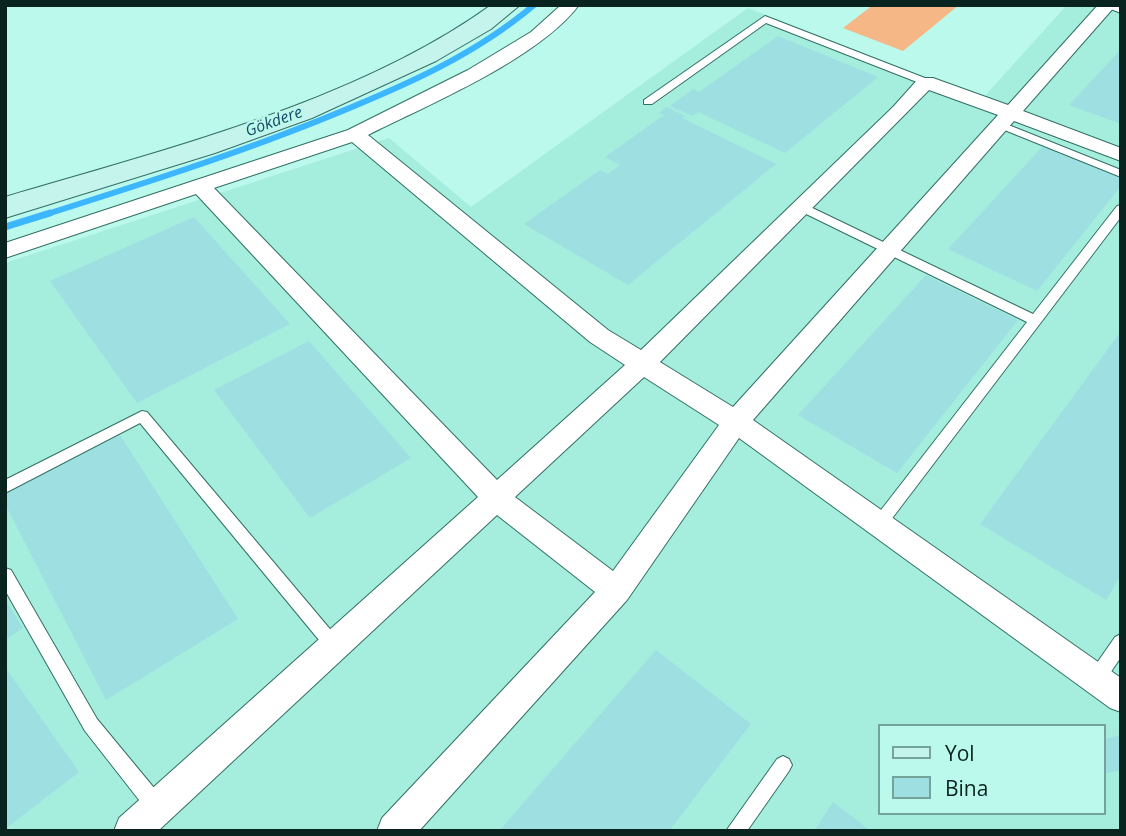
<!DOCTYPE html>
<html>
<head>
<meta charset="utf-8">
<style>
  body { margin:0 }
  #map { position:relative; width:1126px; height:836px; overflow:hidden; background:#baf9eb; font-family:"Open Sans",sans-serif }
  canvas { display:block }
  .frame { position:absolute; inset:0; border:7px solid #09231e; pointer-events:none }
  .legend { position:absolute; left:878px; top:724px; width:228px; height:91px; box-sizing:border-box; background:#baf9eb; border:2px solid #73a399; margin:0; padding:9px 12px; list-style:none; font-size:21px; color:#09231e }
  .legend li { display:flex; align-items:center; gap:14px; height:35px }
  .legend b { width:35px; border:2px solid #73a399 }
</style>
</head>
<body>
<div id="map">
<canvas width="1126" height="836"></canvas>
<div class="frame"></div>
<ul class="legend">
<li><b style="height:9px;background:#c4f4ec"></b>Yol</li>
<li><b style="height:19px;background:#9edfe2"></b>Bina</li>
</ul>
</div>
<script>
const c = document.querySelector('canvas').getContext('2d');
c.lineJoin = 'round';
function paint(path, color) {
  c.fillStyle = color;
  c.fill(path, 'evenodd');
}
function stroke(path, color, width, dash) {
  c.strokeStyle = color;
  c.lineWidth = width;
  c.lineCap = dash ? 'butt' : 'round';
  c.setLineDash(dash || []);
  c.stroke(path);
}
function label(font, color, halo, rows, align = 'center') {
  c.font = font + ' "Open Sans",sans-serif';
  c.lineWidth = 5;
  c.setLineDash([]);
  c.textBaseline = 'middle';
  c.strokeStyle = halo;
  c.fillStyle = color;
  for (const [text, x, y, turn = 0] of rows) {
    c.save();
    c.translate(x, y);
    c.rotate((+turn || 0) * Math.PI / 180);
    c.textAlign = isNaN(turn) ? turn : align;
    if (halo) c.strokeText(text, 0, 0);
    c.fillText(text, 0, 0);
    c.restore();
  }
}
paint(new Path2D(`
  M1067 5H1121V831H5V263L389 138 471 207 748 8 982 99ZM879 726H1103V813H879Z`), '#a5eede');
paint(new Path2D(`
  M873 5H959L903 51 843 28Z`), '#f5b785');
stroke(new Path2D(`
  M44 215C142 184 240 153 335 114 406 85 475 55 534 5`), '#3cb6fe', 6);
stroke(new Path2D(`
  M5 227 50 213`), '#3cb6fe', 7);
paint(new Path2D(`
  M778 36 878 77 785 153 698 112 692 116 670 106 693 89 699 92Z
  M1121 49V124L1069 105Z
  M667 107 685 116 682 118 776 164 628 285 524 224 600 170 608 174 620 165 605 157 664 115 659 113Z
  M1044 145 1121 176V186L1037 291 948 249Z
  M194 217 290 324 137 403 50 281Z
  M926 275 1018 320 897 473 798 415Z
  M1121 331V575L1106 600 980 524Z
  M309 341 411 458 310 518 214 390Z
  M120 435 238 619 106 700 5 504V494Z
  M5 599 23 628 5 640Z
  M656 650 751 724 669 831H499Z
  M5 667 79 772 5 829Z
  M1121 735V770L1103 774V739Z
  M833 802 871 831H814Z`), '#9edfe2');
const service = new Path2D(`
  M1115 5 1121 7V13L1103 6Z
  M765 16 930 80 931 82 922 84 766 23 652 104H644V100Z
  M1001 122 1121 170V177L997 127V123Z
  M802 203 1033 314 1117 206 1121 205V217L884 529 879 530 874 529 871 524 874 519 1027 322 798 210V204Z
  M142 411 147 412 340 641 342 646 340 651 334 654 328 651 140 423 5 493V480Z
  M5 568 11 570 97 719 164 800 166 807 164 814 157 816 150 814 85 731 5 590Z
  M1121 634V657L1102 685 1096 687 1090 685 1087 679 1090 673 1115 637Z
  M783 756 789 759 792 765 789 771 747 831H726L777 759Z`);
const minor = new Path2D(`
  M561 5H579C538 59 430 104 368 135L608 330 641 350 893 107 919 78H933L1008 105 1098 5H1116L1023 111 1121 148V161L1014 121 753 420 1121 678V712L1110 708 739 438 627 600 419 831H377L382 818 595 592 497 515 158 831H114L119 818 478 497 196 194 5 258V243L348 130 468 70 531 32ZM929 90 998 115 733 407 660 362ZM352 142 590 342 625 365 497 480 214 188ZM644 377 719 425 613 571 515 497Z`);
const secondary = new Path2D(`
  M491 5H520L491 29 436 61 312 118 215 153 5 218V197C163 150 357 102 491 5Z`);
stroke(service, '#326f64', 2);
stroke(minor, '#326f64', 2);
stroke(secondary, '#326f64', 2);
paint(service, '#fff');
paint(minor, '#fff');
paint(secondary, '#c4f4ec');
label('italic 16px', '#1a4966', '#baf9eb', [
  ["Gökdere",274,122,-20]
]);
</script>
</body>
</html>
